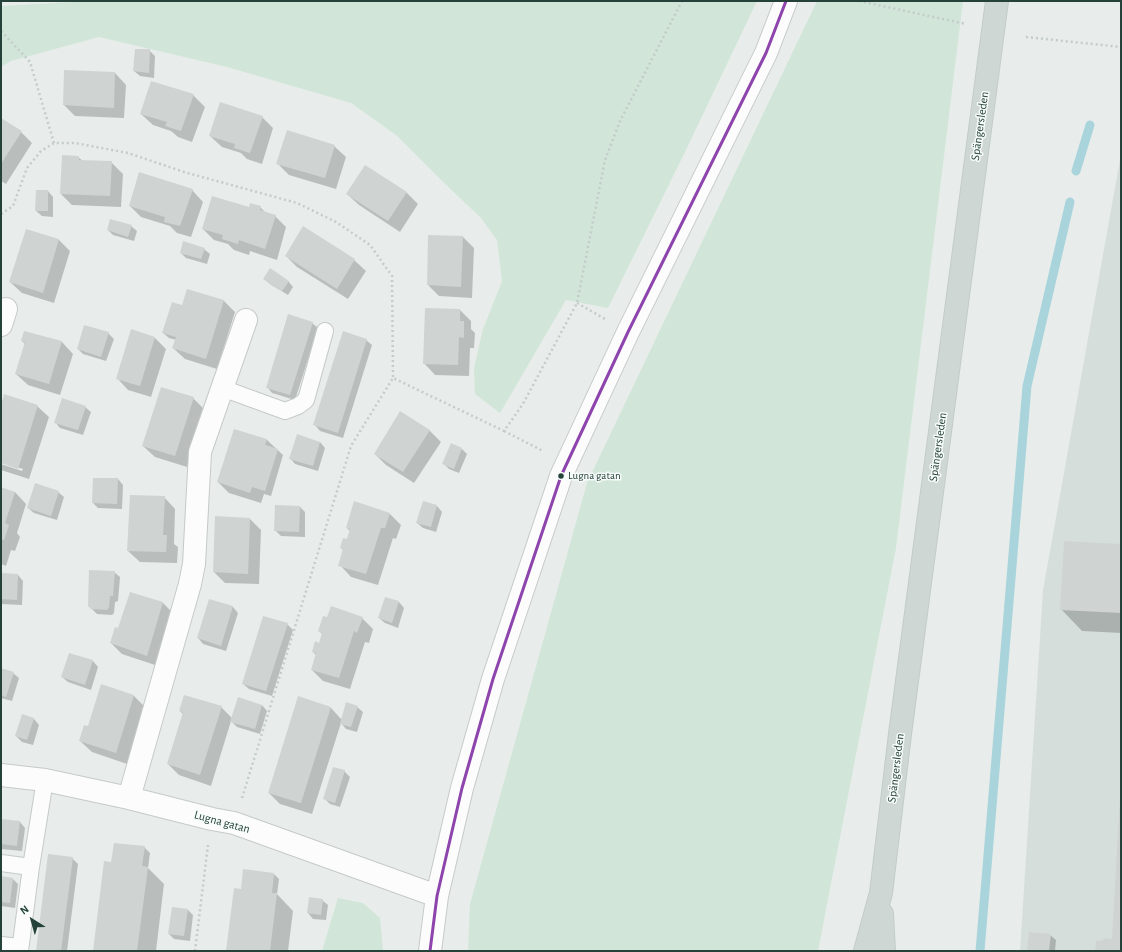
<!DOCTYPE html>
<html>
<head>
<meta charset="utf-8">
<style>
  body { margin:0 }
  #map { position:relative; width:1122px; height:952px; overflow:hidden; background:#e8edeb; font-family:"Alegreya Sans",sans-serif }
  canvas { display:block }
  .frame { position:absolute; inset:0; border:2px solid #24423a; pointer-events:none }
  .north { position:absolute; left:12px; top:900px; width:40px; height:40px; -webkit-text-stroke:3px #f7fbf9; paint-order:stroke; rotate:323deg; font-size:11px; font-weight:700; line-height:16px; text-align:center; color:#24423a }
  .north::after { content:''; display:block; margin:auto; width:14px; height:18px; background:#24423a; clip-path:polygon(50% 0,100% 100%,50% 72%,0 100%) }
</style>
</head>
<body>
<div id="map">
<canvas width="1122" height="952"></canvas>
<div class="frame"></div>
<div class="north">N</div>
</div>
<script>
const c = document.querySelector('canvas').getContext('2d');
c.lineJoin = 'round';
function paint(path, color) {
  c.fillStyle = color;
  c.fill(path, 'evenodd');
}
function stroke(path, color, width, dash) {
  c.strokeStyle = color;
  c.lineWidth = width;
  c.lineCap = dash ? 'butt' : 'round';
  c.setLineDash(dash || []);
  c.stroke(path);
}
function label(font, color, halo, rows, align = 'center') {
  c.font = font + ' "Alegreya Sans",sans-serif';
  c.lineWidth = 3;
  c.setLineDash([]);
  c.textBaseline = 'middle';
  c.strokeStyle = halo;
  c.fillStyle = color;
  for (const [text, x, y, turn = 0] of rows) {
    c.save();
    c.translate(x, y);
    c.rotate((+turn || 0) * Math.PI / 180);
    c.textAlign = isNaN(turn) ? turn : align;
    if (halo) c.strokeText(text, 0, 0);
    c.fillText(text, 0, 0);
    c.restore();
  }
}
paint(new Path2D(`
  M1121 154V951H1020L1043 590Z`), '#d6dedb');
paint(new Path2D(`
  M90 1H757L686 150 608 308 566 300 500 413 475 394 474 368 483 329 502 281 497 240 481 218 442 181 396 135 351 103 227 67 99 37 11 61 1 67V6Z
  M817 1H963L896 548 818 951H468L470 904 587 483Z
  M338 898 363 903 380 918 383 951H322Z`), '#d1e6d8');
paint(new Path2D(`
  M149 50 155 56 154 78 140 76 134 71Z
  M115 73 126 85 124 118 75 116 64 105Z
  M193 95 205 107 192 142 178 137 171 131 153 125 141 114Z
  M262 117 273 128 262 164 247 159 241 153 222 147 210 136Z
  M1 119 21 132 32 143 6 184 1 181Z
  M334 146 346 157 336 189 289 175 277 163Z
  M78 157 83 161 111 162 123 174 121 207 72 205 61 194Z
  M365 166 407 193 418 204 400 232 359 205 347 194Z
  M192 190 203 202 191 237 177 233 170 226 141 217 130 206Z
  M48 191 53 197V217L42 216 36 211Z
  M260 207 267 214 275 216 286 227 277 260 250 251 249 255 234 250 228 244 214 240 203 229 250 208Z
  M131 226 137 231 134 241 113 235 108 230Z
  M27 230 59 240 70 251 54 303 22 293 10 282Z
  M429 236 463 237 474 248 472 298 439 296 428 285Z
  M204 249 210 254 207 264 186 258 181 253Z
  M286 256 354 260 366 271 348 299 297 267Z
  M264 279 288 281 293 287 288 295 270 284Z
  M187 290 224 301 235 312 217 369 185 359 173 348 176 340 169 338 163 333 185 307Z
  M460 310 471 321V329L475 333 474 348H470L469 376 435 375 424 363Z
  M312 323 318 328 295 400 272 393 267 387Z
  M108 333 114 339 106 361 83 354 78 349Z
  M155 338 166 349 151 397 128 390 117 378Z
  M366 340 372 345 343 438 320 431 315 425Z
  M22 341 62 342 73 354 60 395 28 385 16 374 25 344Z
  M193 398 205 410 187 467 155 457 143 446Z
  M37 406 49 417 29 479 1 470V464L22 471 23 469 1 462V408Z
  M85 407 91 412 83 435 60 428 55 422Z
  M234 430 267 440 283 455 271 496 264 494 261 503 229 493 218 482Z
  M429 430 441 442 414 483 386 465 375 454Z
  M320 442 325 448 318 471 295 464 290 458Z
  M462 449 467 454 459 473 449 469 444 464Z
  M118 479 123 485 122 509 98 508 93 503Z
  M1 489 15 492 26 504 17 533 20 537 15 551 11 550 6 566 1 564Z
  M58 492 64 497 57 520 34 513 28 508Z
  M164 497 175 509 174 544 178 547 177 563 140 562 128 551Z
  M437 506 442 512 436 532 423 528 417 523Z
  M300 507 305 512V537L281 536 275 530Z
  M390 514 401 525 396 539 393 538 378 585 351 577 340 565 344 551 341 548 347 540 350 531 347 528Z
  M250 519 261 530 259 584 225 583 214 572Z
  M1121 545V633L1082 631 1061 609Z
  M114 572 120 577 118 601 115 602 114 613 112 615 97 614 89 606Z
  M1 574 18 575 23 581 22 605 1 604Z
  M131 593 163 603 174 614 158 666 122 654 111 643 119 630Z
  M210 600 233 607 238 613 226 651 203 644 198 638Z
  M399 602 404 608 398 628 385 623 379 618Z
  M328 618H362L373 629 369 643 365 642 350 689 323 681 312 670 316 655 313 652 320 644 323 635 319 631Z
  M287 624 293 630 272 696 249 689 243 684Z
  M93 661 98 667 91 690 68 682 62 677Z
  M1 669 13 673 19 678 12 701 1 698Z
  M102 685 134 696 145 707 127 764 92 752 80 741 89 727Z
  M299 697 331 708 342 720 357 707 363 712 357 732 346 729 341 723 312 814 280 804 269 793Z
  M262 705 267 711 260 734 237 727 231 721 211 786 179 775 168 764 183 714 180 711 221 707 232 718Z
  M23 716 34 719 39 725 33 745 22 742 16 736Z
  M344 771 350 777 340 807 330 804 324 798Z
  M1 820 20 822 25 828 22 851 1 849Z
  M144 847 150 853 148 868 164 884 156 951H94L112 863Z
  M72 858 78 864 67 951H37Z
  M274 874 279 879 277 894 293 911 288 951H227L242 890Z
  M1 877 13 879 18 884 15 908 1 906Z
  M310 898 322 900 328 905 326 920 313 919 308 913Z
  M188 910 193 915 190 941 174 939 169 934Z
  M1050 935 1056 940 1055 951H1028Z`), '#0003');
stroke(new Path2D(`
  M1076 171 1090 125
  M980 951 1027 386 1070 202`), '#a9d4db', 9);
paint(new Path2D(`
  M135 49H150L149 73 133 71Z
  M64 70 115 72 114 108 63 105Z
  M151 81 194 94 181 131 165 126 167 122 140 114Z
  M220 102 263 116 250 153 234 148 235 144 209 136Z
  M1 118 22 131 1 164Z
  M287 130 335 145 325 178 276 164Z
  M62 155 79 156V160L112 161 110 196 60 194Z
  M365 165 407 192 388 221 346 194Z
  M139 172 193 189 180 226 164 222 165 217 129 206Z
  M36 190H48V211H35Z
  M212 196 249 207 250 203 261 206 260 210 276 215 265 249 239 240 238 244 222 239 223 235 202 229Z
  M110 219 132 225 128 237 107 230Z
  M303 226 355 259 337 289 285 256Z
  M26 229 59 239 43 293 9 282Z
  M428 235 463 236 461 287 427 285Z
  M183 241 205 248 201 259 180 253Z
  M270 268 289 281 282 291 263 279Z
  M187 289 224 300 206 359 172 348 176 337 162 333 172 302 182 305Z
  M425 308 460 309V321H464V338L459 337 458 365 423 364Z
  M288 314 313 322 290 395 266 388Z
  M84 325 109 332 101 357 77 349Z
  M131 329 155 337 140 386 116 379Z
  M24 331 62 341 49 384 15 374 25 342 21 341Z
  M343 331 367 339 338 433 313 425Z
  M161 387 194 397 175 456 142 446Z
  M4 394 38 405 18 469 1 463V405Z
  M62 398 86 406 78 430 54 423Z
  M400 411 430 430 403 472 374 454Z
  M234 429 267 439 265 445 278 449 265 491 252 487 250 493 217 482Z
  M297 434 320 442 313 466 289 459Z
  M451 443 462 448 454 469 442 464Z
  M93 478H118L117 504 92 503Z
  M35 483 59 491 51 516 27 508Z
  M1 487 15 492 5 523 9 525 4 540 1 539Z
  M130 495 165 496 163 535H167L166 552 127 551Z
  M354 501 390 513 385 528H381L366 574 338 566 343 549 340 548 343 538 347 539 350 529 346 528Z
  M423 501 437 505 431 527 416 523Z
  M275 505 300 506 299 532 274 531Z
  M215 516 250 518 248 574 213 572Z
  M1064 541 1121 544V613L1060 610Z
  M89 570 115 571 113 596H110L109 607 107 610 91 609 88 606Z
  M1 573 18 574 17 600 1 599Z
  M130 592 163 602 147 656 110 643 115 627 118 628Z
  M385 597 399 601 392 623 378 618Z
  M209 599 233 606 221 646 197 638Z
  M331 606 363 617 357 633 354 631 339 678 311 670 316 653 312 652 315 641 319 643 322 633 318 631 323 616 327 617Z
  M263 616 288 623 266 691 242 684Z
  M69 653 93 660 85 685 61 677Z
  M1 668 14 672 6 697 1 695Z
  M101 684 134 695 116 753 79 741 84 725 88 726Z
  M184 695 222 706 200 775 167 764 183 712 179 711Z
  M298 696 331 707 301 803 268 793Z
  M238 697 262 705 255 729 230 722Z
  M346 702 358 706 351 727 340 724Z
  M22 714 34 718 27 740 15 736Z
  M333 767 345 770 335 803 323 799Z
  M1120 797H1121V951H1095L1096 941 1103 940V938L1112 939Z
  M1 819 20 821 17 846 1 844Z
  M114 843 145 846 142 866 148 867 137 951H93L104 861 111 862Z
  M48 854 73 857 61 951H36Z
  M243 869 274 873 272 893H277L270 951H226L234 888 241 889Z
  M1 876 13 878 10 903 1 902Z
  M309 897 323 899 321 915 307 913Z
  M172 907 188 909 184 936 168 934Z
  M1029 932 1051 934 1049 951H1027Z`), '#cfd4d2');
const service = new Path2D(`
  M222 388 285 411 298 406 306 400 325 331
  M1 863 31 867
  M1 945 20 947
  M20 951 31 867 45 780`);
const minor = new Path2D(`
  M1 325 6 309
  M1 775 45 780 129 798 212 819 234 823 437 896
  M129 798 190 584 194 564 200 452 246 320
  M430 951 437 896 462 788 493 679 561 476 628 332 766 53 786 1`);
const primary = new Path2D(`
  M882 914 884 951
  M865 951 881 893 900 734 997 1`);
stroke(service, '#c5cac8', 18);
stroke(minor, '#c5cac8', 24);
stroke(primary, '#c3ccc9', 24);
stroke(new Path2D(`
  M859 1 966 24
  M1 31 30 62 54 143
  M1026 37 1121 47
  M1 214 13 206 27 168 41 151 54 143H75L128 153 184 172 297 203 336 222 370 245 392 276 393 378
  M577 303 605 319
  M504 431 543 451
  M242 798 351 446 393 378 504 431 516 414 524 402 577 303 605 160 620 121 682 1
  M195 951 208 845`), '#c3ccca', 2.5, [2, 3]);
stroke(service, '#fcfcfc', 16);
stroke(minor, '#fcfcfc', 22);
stroke(primary, '#cfd7d5', 22);
stroke(new Path2D(`
  M430 951 437 896 462 788 493 679 561 476 628 332 766 53 786 1`), '#8e44ad', 3);
for (const [x, y, r, color] of [
  [561,476,3.5,"#24423a"]
]) {
  const dot = new Path2D();
  dot.arc(x, y, r, 0, 2 * Math.PI);
  c.fillStyle = color;
  c.fill(dot);
  stroke(dot, '#f7fbf9', 1.5);
}
label('11px', '#24423a', '#f7fbf9', [
  ["Lugna gatan",568,476]
], 'left');
label('12px', '#24423a', '#f7fbf9', [
  ["Spängersleden",980,126,-82],
  ["Spängersleden",938,447,-82],
  ["Spängersleden",896,768,-83],
  ["Lugna gatan",222,822,15]
]);
</script>
</body>
</html>
